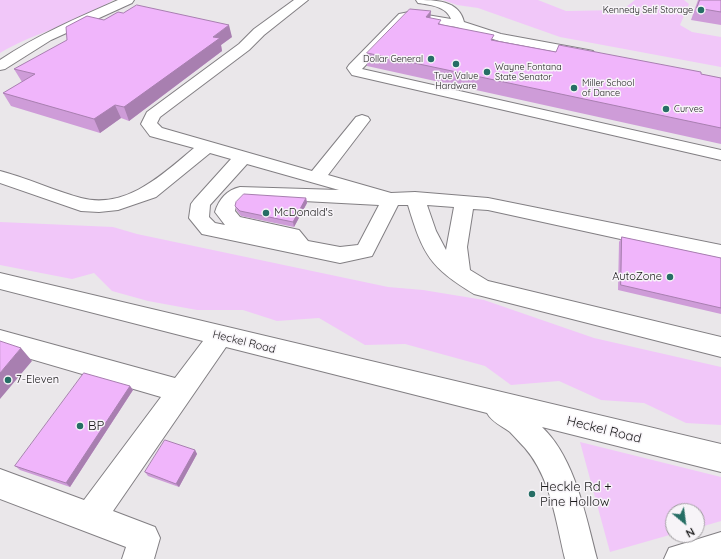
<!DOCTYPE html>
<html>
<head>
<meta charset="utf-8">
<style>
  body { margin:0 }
  #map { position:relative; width:721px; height:559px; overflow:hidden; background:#eae7ea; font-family:Quicksand,sans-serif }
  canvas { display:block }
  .north { position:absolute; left:665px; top:503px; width:40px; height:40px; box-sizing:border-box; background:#f7f4f8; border:1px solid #9f9c9f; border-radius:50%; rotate:151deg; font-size:11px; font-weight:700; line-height:16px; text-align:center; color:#1a191a }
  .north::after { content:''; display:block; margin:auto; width:14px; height:18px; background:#266e65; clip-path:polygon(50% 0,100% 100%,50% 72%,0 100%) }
</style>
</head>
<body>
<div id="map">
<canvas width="721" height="559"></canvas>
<div class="north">N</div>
</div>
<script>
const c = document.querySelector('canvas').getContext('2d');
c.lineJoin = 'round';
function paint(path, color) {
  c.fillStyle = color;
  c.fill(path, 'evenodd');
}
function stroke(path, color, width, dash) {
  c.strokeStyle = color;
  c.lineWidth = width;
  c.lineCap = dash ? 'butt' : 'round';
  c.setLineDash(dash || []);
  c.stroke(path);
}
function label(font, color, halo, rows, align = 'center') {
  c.font = font + ' Quicksand,sans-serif';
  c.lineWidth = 3;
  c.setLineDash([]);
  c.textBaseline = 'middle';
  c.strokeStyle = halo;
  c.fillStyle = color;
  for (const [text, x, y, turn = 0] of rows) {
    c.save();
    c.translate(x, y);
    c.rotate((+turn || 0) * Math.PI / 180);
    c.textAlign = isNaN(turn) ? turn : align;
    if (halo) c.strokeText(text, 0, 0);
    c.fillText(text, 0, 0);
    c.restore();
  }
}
paint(new Path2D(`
  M0 0H113C79 24 36 31 0 53Z
  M443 0H538L566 11 622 10 635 0H684L689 4 680 25 692 32 721 37V67L560 37 478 8 457 5Z
  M0 222 113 227 137 234 388 287 423 290 484 300 594 338 721 367V425L686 423 644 403 601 400 559 381 511 385 485 366 405 344 365 345 319 318 277 321 243 310H197L148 301 112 291 94 273 72 279 0 265Z
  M580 442 721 477V521L697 528V511H673V534L610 552Z`), '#f1c7f9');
const minor = new Path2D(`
  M118 0H134L132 3 51 40 5 69 0 70V60C37 35 77 18 118 0Z
  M294 0H308L264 35 249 50 160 117 157 123 162 128 312 171 356 117 362 115 368 117 370 120 328 175 391 193 415 192 488 198 721 245V261L488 210 473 209 467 247 470 270 488 281 721 337V357L474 294C430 267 423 255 408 205H398L372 256 340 263 202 234 189 218 191 204 194 200 231 159 210 153 156 197 118 210 99 212 81 211 0 183V171C28 178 54 191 81 198 126 210 163 174 194 148L150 136 141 124 147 112 239 44 254 29ZM247 164 339 190 240 187C227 190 219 199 215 212L225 225 215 223 209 217 210 205ZM245 198H247L379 205 358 245 340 247 308 241 299 230 240 217 235 211 236 206ZM427 205 454 207 446 250 436 231Z
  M416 0C435 0 459 0 464 22L501 34 588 50 593 51 595 54 593 57 588 58 499 41 456 27 409 20 362 69 721 150V160L352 75 347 68 349 65 399 14 409 12 451 19C446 6 430 5 418 3Z
  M0 273 721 444V472L542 427C575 458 586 517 597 559H565C556 522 551 478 525 448 520 443 515 437 510 432 502 426 492 422 487 413L226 347 113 511 155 527 160 538 154 559H122L126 547 0 499V469L84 500 161 397 0 350V330L175 378 203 341 0 289Z
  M721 532V559H664L669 548Z`);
stroke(minor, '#827f83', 2);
paint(minor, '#fff');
paint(new Path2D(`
  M698 0H721V25L691 20Z
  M431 18 441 24 493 40 556 52 701 74 721 78V144L367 66V53Z
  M232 37 221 45 222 51 129 121 121 118 100 133 11 106 3 93 22 82 14 69Z
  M306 198 307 203 294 227 241 216 237 211 235 206Z
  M622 237 721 258V314L618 290 619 242Z
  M130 386 133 390 70 487 20 470 15 466Z
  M195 450 197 454 179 487 148 476 145 472Z`), '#ce9cd8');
paint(new Path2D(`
  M431 11 430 23 426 17Z
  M229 25 232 37 221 45 222 51 129 121 124 107 213 37Z
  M115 105 121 118 100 133 94 119Z
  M306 198 307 203 294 227 293 222Z
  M21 348 32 361 0 399V373Z
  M130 386 133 390 70 487 66 483Z
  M195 450 197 454 179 487 176 484Z`), '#a87fb0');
const building = new Path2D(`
  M700 0H721V12L697 8Z
  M137 5 229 25 213 37 220 38 124 107 115 105 94 119 3 93 35 74 14 69 67 40 66 27 87 16 104 20 118 12 123 13Z
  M410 9 431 11 426 17 441 20 438 24 494 35 491 40 556 52 559 45 701 72V74L721 78V128L367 53Z
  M244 194 306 198 293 222 240 211 235 206 236 202Z
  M622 237 721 258V308L621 285Z
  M0 341 21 348 0 373Z
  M84 373 130 386 66 483 15 466Z
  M165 440 195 450 176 484 145 472Z`);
paint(building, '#f0b5fb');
stroke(building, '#a87fb0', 1);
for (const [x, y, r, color] of [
  [701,10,4,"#266e65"],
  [431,59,4,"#266e65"],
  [456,64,4,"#266e65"],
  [487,72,4,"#266e65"],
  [574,88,4,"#266e65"],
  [666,109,4,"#266e65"],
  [266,213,4,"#266e65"],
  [670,277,4,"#266e65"],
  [8,380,4,"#266e65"],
  [80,426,4,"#266e65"],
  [532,494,4,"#266e65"]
]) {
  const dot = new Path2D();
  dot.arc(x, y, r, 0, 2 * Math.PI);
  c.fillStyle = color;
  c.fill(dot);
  stroke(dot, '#f7f4f8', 1.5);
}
label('9px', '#1a191a', '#f7f4f8', [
  ["Kennedy Self Storage",693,10,"right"],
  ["Dollar General",423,59,"right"],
  ["Wayne Fontana",495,67],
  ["State Senator",495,77],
  ["True Value",456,76,"center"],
  ["Hardware",456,86,"center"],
  ["Miller School",582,83],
  ["of Dance",582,93],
  ["Curves",674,109]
], 'left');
label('11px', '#1a191a', '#f7f4f8', [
  ["McDonald's",274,213],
  ["AutoZone",662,277,"right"],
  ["7-Eleven",16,380]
], 'left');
label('11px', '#1a191a', '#f7f4f8', [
  ["Heckel Road",244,342,14]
]);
label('13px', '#1a191a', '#f7f4f8', [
  ["BP",88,426],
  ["Heckle Rd +",540,487],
  ["Pine Hollow",540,502]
], 'left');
label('13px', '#1a191a', '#f7f4f8', [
  ["Heckel Road",604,430,14]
]);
</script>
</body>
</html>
